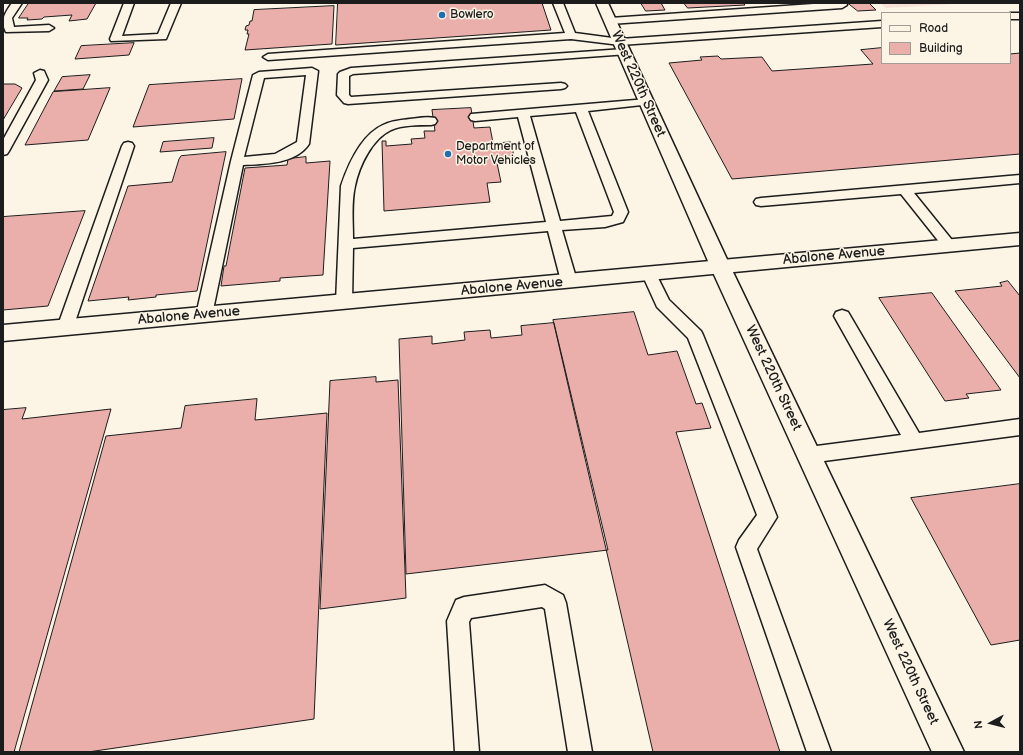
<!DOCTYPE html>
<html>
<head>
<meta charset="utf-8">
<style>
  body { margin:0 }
  #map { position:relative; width:1023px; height:755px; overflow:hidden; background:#fcf5e5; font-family:"Balsamiq Sans",sans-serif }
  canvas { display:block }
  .frame { position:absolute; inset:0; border:4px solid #1c1c1c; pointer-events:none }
  .legend { position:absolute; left:881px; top:12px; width:130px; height:52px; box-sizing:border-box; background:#fcf5e5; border:1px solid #a29e95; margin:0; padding:5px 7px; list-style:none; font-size:12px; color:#1c1c1c }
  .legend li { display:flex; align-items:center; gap:8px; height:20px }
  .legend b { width:20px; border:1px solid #a29e95 }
  .north { position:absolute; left:971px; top:703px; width:40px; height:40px; -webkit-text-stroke:3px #fcf5e5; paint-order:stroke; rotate:263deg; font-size:11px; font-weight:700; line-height:16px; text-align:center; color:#1c1c1c }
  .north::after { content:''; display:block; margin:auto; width:14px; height:18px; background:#1c1c1c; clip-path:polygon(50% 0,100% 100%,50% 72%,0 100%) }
</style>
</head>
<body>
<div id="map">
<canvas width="1023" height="755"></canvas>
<div class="frame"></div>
<ul class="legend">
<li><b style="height:5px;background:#fcf5e5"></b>Road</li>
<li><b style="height:11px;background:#ebafab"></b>Building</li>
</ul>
<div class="north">N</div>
</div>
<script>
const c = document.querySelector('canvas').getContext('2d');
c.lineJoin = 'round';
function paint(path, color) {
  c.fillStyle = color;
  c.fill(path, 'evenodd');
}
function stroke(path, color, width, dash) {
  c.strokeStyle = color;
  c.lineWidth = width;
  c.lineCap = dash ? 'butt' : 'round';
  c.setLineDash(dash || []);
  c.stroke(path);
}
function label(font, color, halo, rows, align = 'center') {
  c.font = font + ' "Balsamiq Sans",sans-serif';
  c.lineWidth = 3;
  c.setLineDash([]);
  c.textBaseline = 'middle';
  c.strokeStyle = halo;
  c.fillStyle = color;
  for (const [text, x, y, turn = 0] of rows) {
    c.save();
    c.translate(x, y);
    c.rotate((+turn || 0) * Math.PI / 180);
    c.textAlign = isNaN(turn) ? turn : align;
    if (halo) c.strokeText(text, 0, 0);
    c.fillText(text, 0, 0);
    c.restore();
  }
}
paint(new Path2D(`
  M880 3H970L886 8Z`), '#f7e0d4');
const building = new Path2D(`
  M29 3H96L87 19 69 21 72 15 44 17 42 19 27 20 28 18H19Z
  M338 3H542L551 30 336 45Z
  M641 3H661L665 10 646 11Z
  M684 3H743L745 5 688 8Z
  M848 3H869L876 10 858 11Z
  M334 6 332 44 245 50 249 34H247L248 30H245L246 26 249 25 250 21H252L254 10Z
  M134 43 129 55 75 59 81 46Z
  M882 48V63H1010V54L1020 53V154L732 179 669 63 702 60 700 57 718 56 721 59 762 57 772 71 873 64 861 50Z
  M90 75 83 89 54 91 62 77Z
  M242 79 234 119 133 127 149 85Z
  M3 84H15L22 88 3 120Z
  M110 88 88 140 25 145 53 92Z
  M471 108 474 128 490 127 493 143 511 142 515 162 497 163 501 182 487 183 490 202 384 211 382 141H386V146L412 144 411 139 425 138 424 131H435L432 110Z
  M214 138 212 148 160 152 163 142Z
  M226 152 197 291 156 295V297L128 300 129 297 88 301 128 186 172 182 179 159 181 156Z
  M306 157V163L330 161 323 275 280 278V281L221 286 224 266H226L245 168 287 165 288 159Z
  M85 211 48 306 3 310V217Z
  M1008 281 1020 296V378L955 291 1002 286 1000 283Z
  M932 293 1001 390 966 394 969 398 945 401 879 298Z
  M634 312 648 355 677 351 696 404 702 403 711 428 676 432 780 752H653L553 320Z
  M554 323 608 550 406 574 399 339 432 336V344L465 340 464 332 490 330 491 338 522 335 521 326Z
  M376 377V382L398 380 406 598 320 609 330 381Z
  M257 399 255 420 327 413 314 719 88 752H19L106 436 181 428 185 406Z
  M26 408 22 419 111 409 14 752H3V410Z
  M1020 484V640L991 645 911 498Z`);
paint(building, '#ebafab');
stroke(building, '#1c1c1c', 1);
const lane = new Path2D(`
  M12 3H22L12 18 14 27 49 25 54 28 49 31 6 32C0 20 5 13 12 3Z
  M124 3H134L122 36 158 34 171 3H181L166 39 111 41 110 39Z
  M553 3H563L575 33 620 39 882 21V27L620 45 571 39 268 60 263 57 268 54 565 33Z
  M828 3H846L847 5 842 8 610 24 605 21 610 18Z
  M1010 13H1020V19H1010Z
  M624 49 628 50 629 52 628 54 353 74 349 76V95L351 97 561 83 565 84 567 86 565 88 561 89 348 104 344 103 337 95 338 74 340 72 351 68Z
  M312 68 318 71 309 144C296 164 264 164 243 165L212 315 210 319 204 321 198 319 196 315 231 161 253 75 259 72ZM306 75 297 142 275 154 244 157 264 78Z
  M40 70 44 71 48 80 9 151 7 154 3 155V140L36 80 34 73Z
  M647 99 651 100 653 102 651 104 588 111 628 212 623 222 605 227 562 230 577 281 574 285 569 286 564 285 561 281 548 231 353 248 352 302 349 306 344 308 339 306 336 302 341 186C348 165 361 135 383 125 391 121 401 120 410 119 418 118 427 116 435 118L437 121 435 124 431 125C418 125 403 125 391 130 372 139 359 166 355 186 351 203 353 222 353 239L546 222 518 117 475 121 471 120 469 117 471 114ZM576 112 614 212 612 216 560 221 530 116Z
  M128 142 132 143 134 146 73 328 71 332 65 334 59 332 57 328 122 146 124 143Z
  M1020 175V183L914 193 956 245 954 248 949 250 944 248 901 194 761 206 756 205 754 202 756 199 761 198Z
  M649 269 654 270 669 300 701 331 703 335 777 517 757 549 831 752H807L736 547 739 540 757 515 688 338 657 307 642 274 644 270Z
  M842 310 848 312 919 433 1020 419V435L809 463 802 461 800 455 802 449 809 447 901 435 834 316 836 312Z
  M545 585 563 595 566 603 592 752H568L545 609 542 607 471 618 469 622 479 752H455L447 621 456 600 464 597Z`);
const street = new Path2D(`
  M596 3H608L731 268 964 752H932L711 268Z`);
const secondary = new Path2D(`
  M1020 233V245L3 341V325Z`);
stroke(lane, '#1c1c1c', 3);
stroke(street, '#1c1c1c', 3);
stroke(secondary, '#1c1c1c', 3);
paint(lane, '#fcf5e5');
paint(street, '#fcf5e5');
paint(secondary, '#fcf5e5');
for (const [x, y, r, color] of [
  [442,15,4,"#1f6fb2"],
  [448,154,4,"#1f6fb2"]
]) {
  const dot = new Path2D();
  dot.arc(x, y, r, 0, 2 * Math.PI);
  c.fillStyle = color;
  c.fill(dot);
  stroke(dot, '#fcf5e5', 1.5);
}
label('12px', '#1c1c1c', '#fcf5e5', [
  ["Bowlero",450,15],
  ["Department of",456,147],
  ["Motor Vehicles",456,161]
], 'left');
label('14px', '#1c1c1c', '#fcf5e5', [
  ["West 220th Street",638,84,66],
  ["Abalone Avenue",834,256,-5],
  ["Abalone Avenue",512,287,-5],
  ["Abalone Avenue",189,316,-5],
  ["West 220th Street",773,378,65],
  ["West 220th Street",910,672,65]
]);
</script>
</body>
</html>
